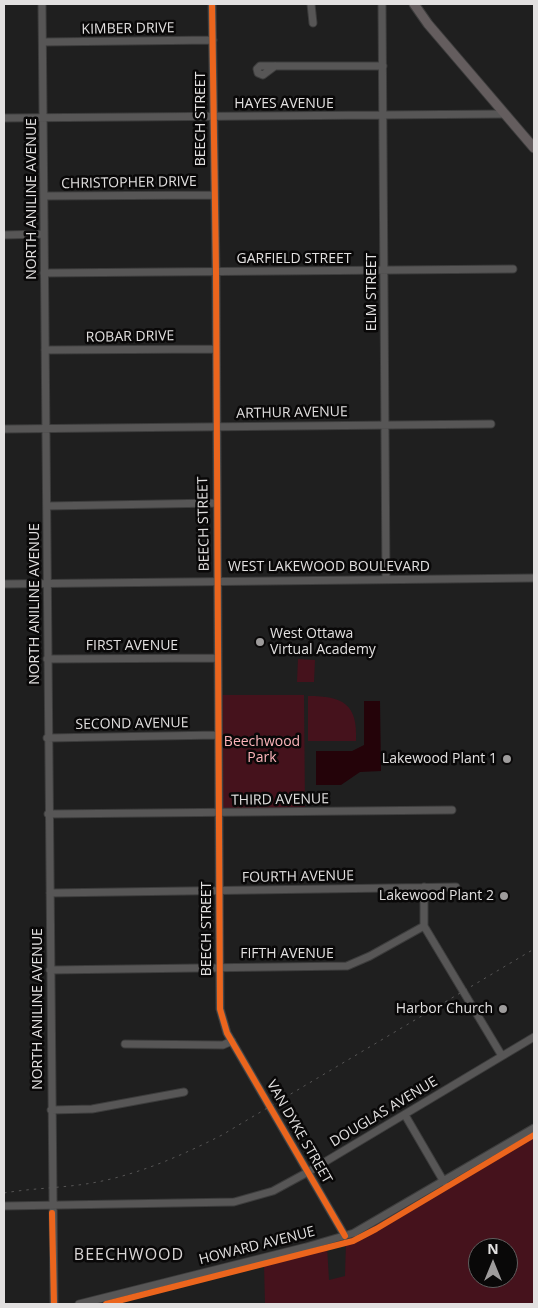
<!DOCTYPE html>
<html>
<head>
<meta charset="utf-8">
<style>
  body { margin:0 }
  #map { position:relative; width:538px; height:1308px; overflow:hidden; background:#1f1f1f; font-family:"Open Sans",sans-serif }
  canvas { display:block }
  .frame { position:absolute; inset:0; border:5px solid #e2e0e0; pointer-events:none }
  .north { position:absolute; left:468px; top:1238px; width:50px; height:50px; box-sizing:border-box; background:#090808; border:1px solid #605e5e; border-radius:50%; rotate:0deg; font-size:14px; font-weight:700; line-height:20px; text-align:center; color:#e2e0e0 }
  .north::after { content:''; display:block; margin:auto; width:18px; height:22px; background:#9e9c9c; clip-path:polygon(50% 0,100% 100%,50% 72%,0 100%) }
</style>
</head>
<body>
<div id="map">
<canvas width="538" height="1308"></canvas>
<div class="frame"></div>
<div class="north">N</div>
</div>
<script>
const c = document.querySelector('canvas').getContext('2d');
c.lineJoin = 'round';
function paint(path, color) {
  c.fillStyle = color;
  c.fill(path, 'evenodd');
}
function stroke(path, color, width, dash) {
  c.strokeStyle = color;
  c.lineWidth = width;
  c.lineCap = dash ? 'butt' : 'round';
  c.setLineDash(dash || []);
  c.stroke(path);
}
function label(font, color, halo, rows, align = 'center') {
  c.font = font + ' "Open Sans",sans-serif';
  c.lineWidth = 5;
  c.setLineDash([]);
  c.textBaseline = 'middle';
  c.strokeStyle = halo;
  c.fillStyle = color;
  for (const [text, x, y, turn = 0] of rows) {
    c.save();
    c.translate(x, y);
    c.rotate((+turn || 0) * Math.PI / 180);
    c.textAlign = isNaN(turn) ? turn : align;
    if (halo) c.strokeText(text, 0, 0);
    c.fillText(text, 0, 0);
    c.restore();
  }
}
paint(new Path2D(`
  M298 659 315 660 314 682H297Z
  M220 695H304L305 808 225 809 222 807Z
  M308 696C343 696 358 704 356 741H308Z
  M534 1135V1304H265L264 1264 327 1246 329 1280 345 1276 346 1241ZM478 1248H508V1278H478Z`), '#45121c');
paint(new Path2D(`
  M364 701H380L381 771 360 772 341 785H316V751H352L364 745Z`), '#240309');
const minor = new Path2D(`
  M42 4 54 1304
  M212 4 216 272 220 1009 227 1033 345 1236
  M311 4 313 23
  M382 4 386 579
  M43 42 213 40
  M275 66 263 75 258 73 257 69 260 66H383
  M4 118 505 114
  M45 196 214 195
  M4 235 44 234
  M44 273 513 269
  M45 350 215 349
  M4 429 491 424
  M47 506 216 503
  M4 584 534 578
  M47 659 217 658
  M47 738 218 735
  M48 814 452 810
  M424 887V926L502 1056
  M50 893 456 887
  M50 970 347 966 370 956 424 926
  M125 1044 223 1045 232 1041
  M51 1110 92 1109 184 1092
  M405 1115 444 1182
  M4 1206 234 1202 273 1191 308 1172 534 1037
  M79 1304 306 1247 354 1233 534 1128`);
const major = new Path2D(`
  M414 4 428 24 534 148`);
stroke(minor, '#3c3c3c', 9);
stroke(major, '#3c3c3c', 11);
stroke(minor, '#575656', 7);
stroke(major, '#645d5e', 9);
stroke(new Path2D(`
  M4 1193C33 1188 63 1188 92 1183 137 1175 181 1156 222 1135L534 949`), '#575656', 1, [2.5, 5]);
stroke(new Path2D(`
  M212 4 216 272 220 1009 227 1033 345 1236
  M52 1213 54 1304
  M106 1304 353 1241 376 1229 534 1135`), '#eb651d', 6);
for (const [x, y, r, color] of [
  [260,642,5,"#9e9c9c"],
  [507,759,5,"#9e9c9c"],
  [504,896,5,"#9e9c9c"],
  [503,1009,5,"#9e9c9c"]
]) {
  const dot = new Path2D();
  dot.arc(x, y, r, 0, 2 * Math.PI);
  c.fillStyle = color;
  c.fill(dot);
  stroke(dot, '#090808', 2);
}
label('14px', '#e2e0e0', '#090808', [
  ["KIMBER DRIVE",128,29,-1],
  ["HAYES AVENUE",284,104],
  ["BEECH STREET",201,119,-90],
  ["CHRISTOPHER DRIVE",129,183,-1],
  ["NORTH ANILINE AVENUE",32,199,-90],
  ["GARFIELD STREET",294,259],
  ["ELM STREET",372,292,-90],
  ["ROBAR DRIVE",130,337,-1],
  ["ARTHUR AVENUE",292,413,-1],
  ["BEECH STREET",204,524,-91],
  ["WEST LAKEWOOD BOULEVARD",329,567],
  ["NORTH ANILINE AVENUE",35,604,-90],
  ["FIRST AVENUE",132,646],
  ["SECOND AVENUE",132,724,-1],
  ["THIRD AVENUE",280,800,-1],
  ["FOURTH AVENUE",298,877,-1],
  ["BEECH STREET",207,929,-90],
  ["FIFTH AVENUE",287,954],
  ["NORTH ANILINE AVENUE",38,1009,-90],
  ["DOUGLAS AVENUE",384,1112,-31],
  ["VAN DYKE STREET",299,1132,60],
  ["HOWARD AVENUE",257,1246,-14]
]);
label('14px', '#e2e0e0', '#090808', [
  ["West Ottawa",270,634,"left"],
  ["Virtual Academy",270,650,"left"],
  ["Lakewood Plant 1",497,759],
  ["Lakewood Plant 2",494,896],
  ["Harbor Church",493,1009]
], 'right');
label('14px', '#fcb4ba', '#090808', [
  ["Beechwood",262,742],
  ["Park",262,758]
]);
c.letterSpacing = '1px';
label('16px', '#dad6d6', '#090808', [
  ["BEECHWOOD",129,1255]
]);
c.letterSpacing = '0px';
</script>
</body>
</html>
